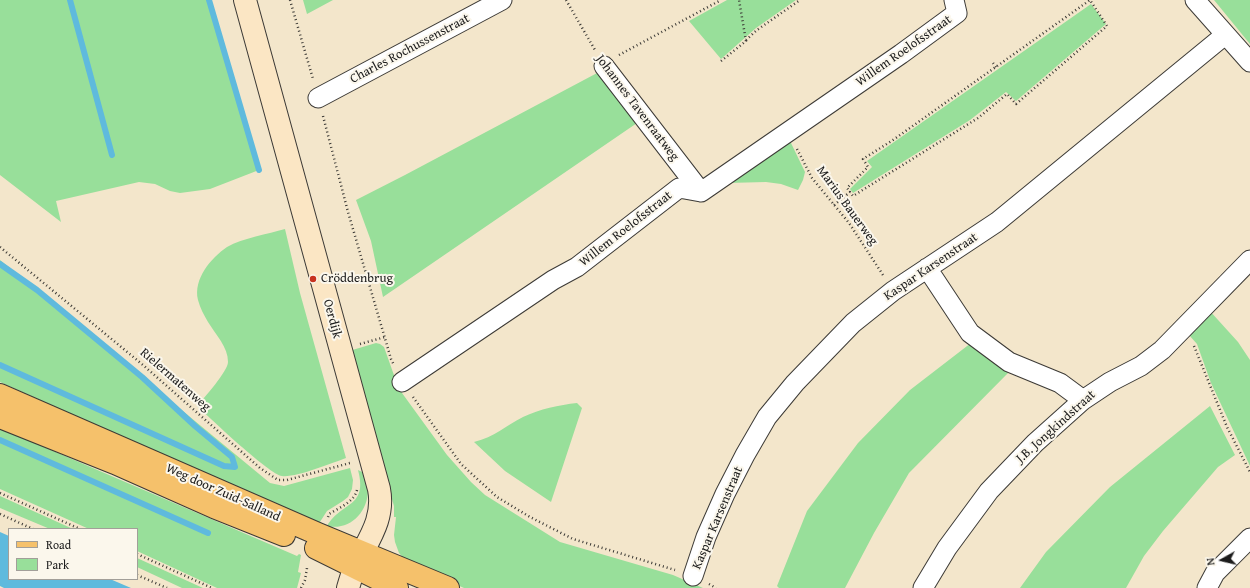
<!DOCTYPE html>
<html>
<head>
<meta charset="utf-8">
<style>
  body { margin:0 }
  #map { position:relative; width:1250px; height:588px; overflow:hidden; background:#f3e6cb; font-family:"Gentium Book Plus",serif }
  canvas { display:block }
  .legend { position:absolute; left:8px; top:528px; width:130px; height:52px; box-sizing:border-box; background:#fbf7ec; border:1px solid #a29f99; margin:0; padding:5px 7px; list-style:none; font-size:12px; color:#1c1c1c }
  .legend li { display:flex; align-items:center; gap:8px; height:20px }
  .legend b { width:20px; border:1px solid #a29f99 }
  .north { position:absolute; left:1202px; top:540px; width:40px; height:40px; -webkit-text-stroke:3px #fbf7ec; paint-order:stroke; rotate:262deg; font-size:11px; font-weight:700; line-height:16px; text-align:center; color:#1c1c1c }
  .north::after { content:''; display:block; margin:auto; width:14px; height:18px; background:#1c1c1c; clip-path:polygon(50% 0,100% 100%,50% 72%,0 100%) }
</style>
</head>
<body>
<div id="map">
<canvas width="1250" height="588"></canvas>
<ul class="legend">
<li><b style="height:5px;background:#f5c16b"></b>Road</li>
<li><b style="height:11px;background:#98df9a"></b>Park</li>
</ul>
<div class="north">N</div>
</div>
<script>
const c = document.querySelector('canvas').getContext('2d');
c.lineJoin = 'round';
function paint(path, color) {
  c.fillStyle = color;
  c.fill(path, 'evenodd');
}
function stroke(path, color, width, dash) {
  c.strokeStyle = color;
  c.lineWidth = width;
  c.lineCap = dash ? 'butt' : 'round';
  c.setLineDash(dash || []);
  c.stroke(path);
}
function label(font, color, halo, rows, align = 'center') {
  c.font = font + ' "Gentium Book Plus",serif';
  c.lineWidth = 4;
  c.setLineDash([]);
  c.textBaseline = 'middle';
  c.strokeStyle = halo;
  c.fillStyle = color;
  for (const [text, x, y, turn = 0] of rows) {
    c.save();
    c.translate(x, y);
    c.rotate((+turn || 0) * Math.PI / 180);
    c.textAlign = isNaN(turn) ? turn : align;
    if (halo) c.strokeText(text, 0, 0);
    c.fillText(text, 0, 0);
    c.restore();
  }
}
paint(new Path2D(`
  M0 0H209L259 170 210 189 180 193 170 191 155 184 139 182 56 201 61 222 0 175Z
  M303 0H333L307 14Z
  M727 0H796L756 28 721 59 689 21Z
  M1214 0H1250V44Z
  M1091 4 1106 24 1016 101 1006 92 970 120 853 193 850 189 872 167 867 161Z
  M599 72 637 123 383 297 371 241 356 200 405 175Z
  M786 140 791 143 805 172 803 180 798 190 781 184 766 182 727 183Z
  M285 229 300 293 346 458C332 463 295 478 282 476 270 475 210 418 197 406 204 398 228 371 228 362 228 347 216 335 208 322 204 315 200 308 198 300 193 279 211 258 227 247 243 238 268 234 285 229Z
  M0 260 270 483 284 486 350 468 353 480 352 489 348 497 343 501 327 511 318 525 0 382Z
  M1209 310 1238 342 1250 360V466L1211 383 1197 344 1189 335Z
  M376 343 380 344 384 347 395 378 402 393 447 455 471 482 485 495 560 542 673 575 703 588H464L410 564 406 561 399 553 395 542 394 535 396 517H394V506L349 351Z
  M971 343 1011 370 909 473 874 533 845 588H779L777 586 807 511 858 443 910 390Z
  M577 403 582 408 551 502 505 471 474 442C495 437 505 426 523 417 540 409 559 405 577 403Z
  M1210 406 1235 455 1218 467 1163 531 1144 556 1126 588H1020L1046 552 1110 487Z
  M0 428 297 556 299 554 301 555 298 572 301 573 297 588H217L137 551V529H89L0 489Z
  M358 470 366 474C367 479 368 485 368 490 368 513 349 531 327 526 342 501 368 508 358 470Z
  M0 496 73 529H50L0 508Z
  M137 558 203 588H182L137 567Z`), '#98df9a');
paint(new Path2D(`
  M0 532 9 536V579H110L131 588H4L0 586Z`), '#5fbadd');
stroke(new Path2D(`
  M70 0 112 155
  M209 0 259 170
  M0 264 37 290 142 377 195 426 232 457 235 467 224 466 0 365
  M0 440 208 533`), '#5fbadd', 6);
const street = new Path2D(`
  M1195 0 1250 62
  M604 66 701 192
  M318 98 502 0
  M927 268 970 333 1009 362 1060 383 1083 400
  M402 382 553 280 577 267 679 188 701 192 901 54 957 13 954 0
  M693 576 706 537 725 494 745 455 767 417 795 383 853 323 893 291 997 222 1225 35
  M923 588 947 548 989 491 1035 443 1083 400 1110 382 1141 366 1162 350 1250 260
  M1207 588 1215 573 1250 538`);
const secondary = new Path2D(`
  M245 0 379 489C385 520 367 541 355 567 352 574 350 581 348 588`);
const primary = new Path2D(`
  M0 395 318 534 448 588
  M0 417 115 463 214 507 284 535
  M316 548 397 588`);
stroke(street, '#3c3a36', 21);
stroke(secondary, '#3c3a36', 24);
stroke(primary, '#3c3a36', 24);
stroke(new Path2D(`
  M290 0 313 79
  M566 0 595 50
  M746 40 757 30 800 0
  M619 55 721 0
  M721 61 746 41 739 0
  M993 63 996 67
  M323 116 348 212 391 359 394 365
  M797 149 812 178 849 223 883 275
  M834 205 850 192 853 196 978 118 1007 94 1016 104 1107 26 1090 0 893 140 863 159 868 167 847 188 850 192
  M0 247 143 365 260 468 278 480H287L350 463
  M360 344 385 337
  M1194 346 1227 427 1250 472
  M413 397 461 464 497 497 530 517 573 539 675 570
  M0 493 80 529
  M0 514 33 529
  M328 517 329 514C339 508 354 502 357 490
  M137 554 212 588
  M137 575 167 588
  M709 584 716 588
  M301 588 305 580 307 568`), '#3c3a36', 2.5, [1, 3]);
stroke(street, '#fff', 19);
stroke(secondary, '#fbe6c4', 22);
stroke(primary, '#f5c16b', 22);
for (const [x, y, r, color] of [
  [313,279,4,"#c8321e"]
]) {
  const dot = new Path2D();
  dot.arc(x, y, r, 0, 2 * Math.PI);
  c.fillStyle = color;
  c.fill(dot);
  stroke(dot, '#fbf7ec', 1.5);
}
label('13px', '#1c1c1c', '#fbf7ec', [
  ["Charles Rochussenstraat",410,49,-28],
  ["Willem Roelofsstraat",904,51,-35],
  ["Johannes Tavenraatweg",637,108,53],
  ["Marius Bauerweg",847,206,54],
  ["Willem Roelofsstraat",626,229,-38],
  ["Kaspar Karsenstraat",931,267,-34],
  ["Oerdijk",332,319,75],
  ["Rielermatenweg",175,380,41],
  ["J.B. Jongkindstraat",1056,427,-42],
  ["Weg door Zuid-Salland",223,493,24],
  ["Kaspar Karsenstraat",718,518,-67]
]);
label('13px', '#1c1c1c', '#fbf7ec', [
  ["Cröddenbrug",321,279]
], 'left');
</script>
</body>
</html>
